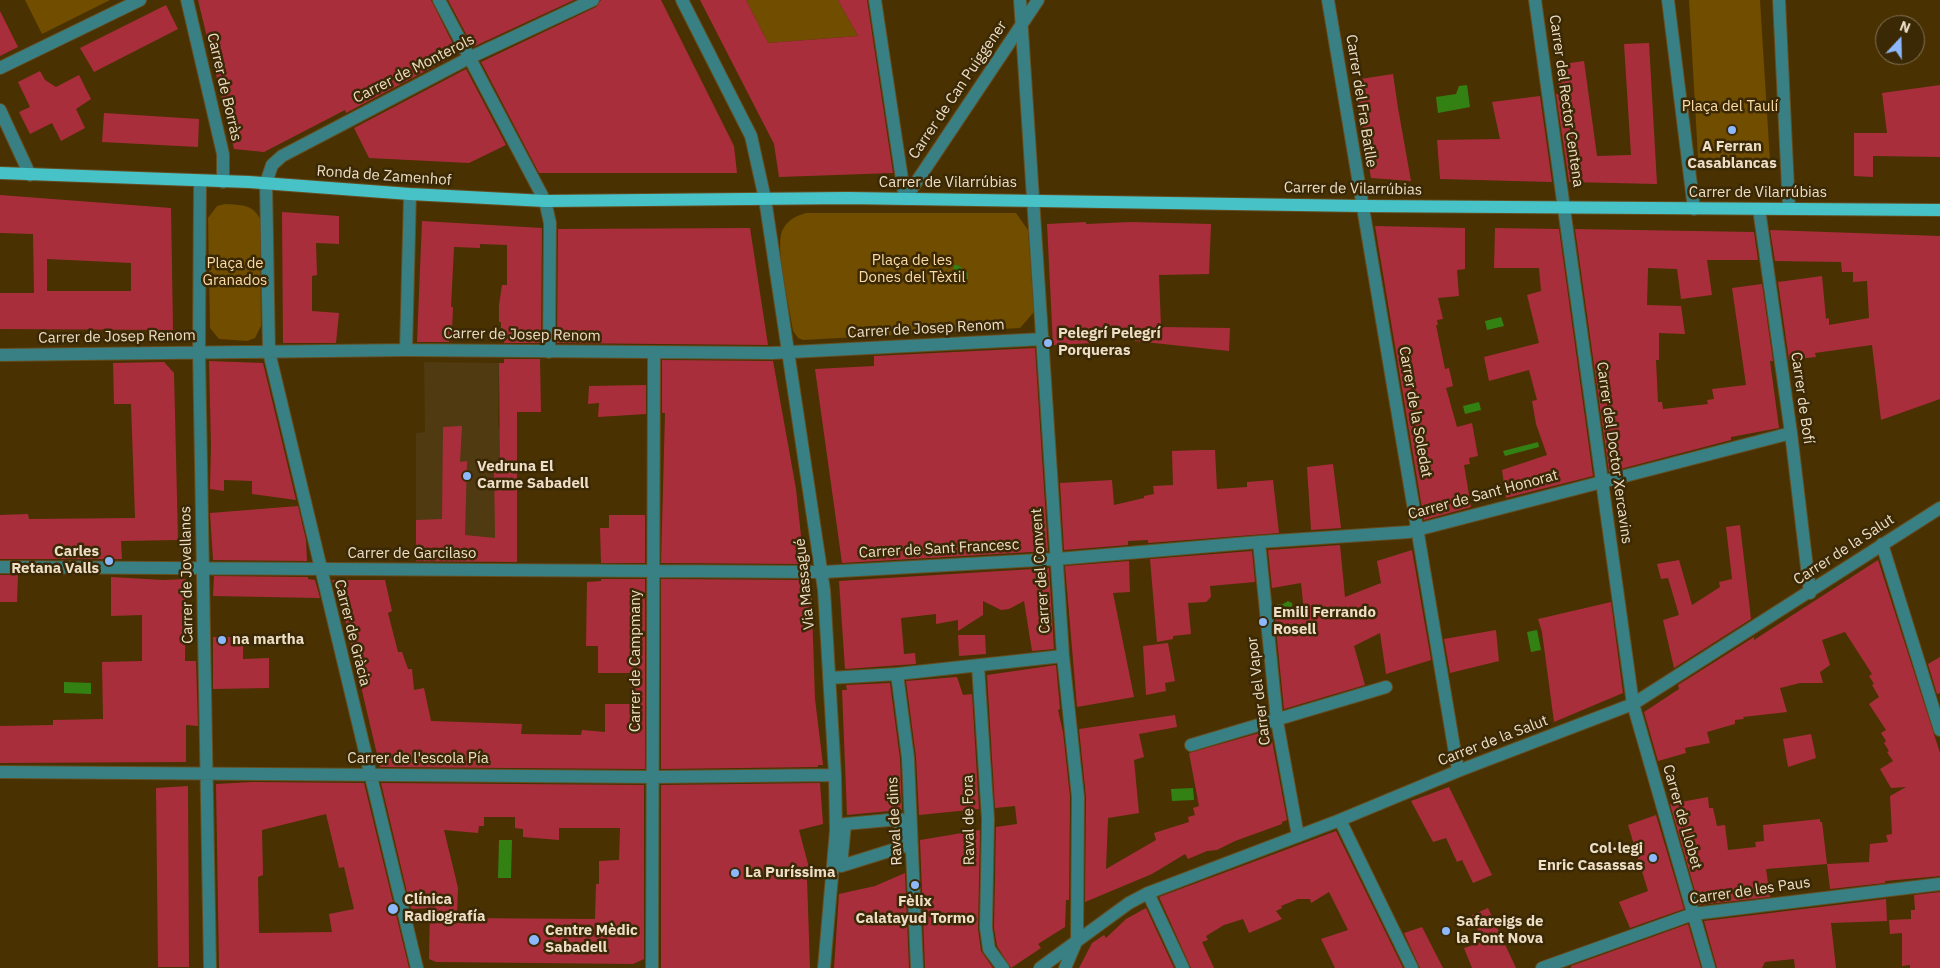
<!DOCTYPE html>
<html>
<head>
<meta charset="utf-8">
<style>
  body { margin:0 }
  #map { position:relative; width:1940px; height:968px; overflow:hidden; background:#4a3101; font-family:"IBM Plex Sans",sans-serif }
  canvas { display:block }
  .north { position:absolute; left:1875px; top:15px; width:50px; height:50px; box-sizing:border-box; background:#3b2906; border:1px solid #827153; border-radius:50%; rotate:21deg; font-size:14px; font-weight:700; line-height:20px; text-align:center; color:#eddec7 }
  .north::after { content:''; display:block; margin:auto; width:18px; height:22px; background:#8db9fc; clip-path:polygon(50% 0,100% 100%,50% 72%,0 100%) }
</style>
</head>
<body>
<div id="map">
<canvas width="1940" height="968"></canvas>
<div class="north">N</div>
</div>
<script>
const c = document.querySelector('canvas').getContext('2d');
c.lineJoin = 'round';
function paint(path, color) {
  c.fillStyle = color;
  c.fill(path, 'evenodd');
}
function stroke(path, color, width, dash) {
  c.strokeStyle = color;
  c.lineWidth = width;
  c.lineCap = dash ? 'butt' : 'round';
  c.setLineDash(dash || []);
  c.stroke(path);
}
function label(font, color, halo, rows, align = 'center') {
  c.font = font + ' "IBM Plex Sans",sans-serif';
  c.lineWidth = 5;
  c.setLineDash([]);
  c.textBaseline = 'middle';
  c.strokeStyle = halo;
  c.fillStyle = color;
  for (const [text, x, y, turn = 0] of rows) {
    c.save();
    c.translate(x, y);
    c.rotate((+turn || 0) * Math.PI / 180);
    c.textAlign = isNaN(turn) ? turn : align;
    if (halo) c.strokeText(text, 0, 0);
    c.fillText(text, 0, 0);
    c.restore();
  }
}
paint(new Path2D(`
  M424 362 499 363 498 427 517 426V562H416V433L425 432Z`), '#503a11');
paint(new Path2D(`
  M25 0H110L42 34Z
  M746 0H838L858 36 768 43Z
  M1689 0H1760L1770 161 1698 158Z
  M225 204C241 205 253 204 260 219L261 326 255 338 247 341 219 339 210 328 208 218 217 206Z
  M806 213H1016L1028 230 1034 312 1020 328 803 340 798 338 793 331C790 310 775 248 782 231 787 220 796 216 806 213Z`), '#714d00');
paint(new Path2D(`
  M1467 85 1470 107 1438 113 1436 97 1456 94 1459 86Z
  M954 265H958L968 273V279L958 284 951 283Z
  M1501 317 1504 326 1487 330 1485 321Z
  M1479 402 1481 410 1465 414 1463 406Z
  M1538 442 1539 447 1505 456 1503 451Z
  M1288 601 1292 603 1293 612 1279 614 1275 611 1277 604H1283Z
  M1537 630 1541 650 1531 652 1527 632Z
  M64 682 91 683V694L64 693Z
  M1193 788 1194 800 1172 801 1171 789Z
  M499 840H512L511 878H498Z`), '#348113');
paint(new Path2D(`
  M198 0H431L458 54 346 113 345 110 264 152 234 149Z
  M448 0H574L473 47Z
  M601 0H661L734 146 737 173H539L481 62 596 7Z
  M700 0H746L768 43 858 36 838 0H867L893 173 779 177 774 144Z
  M166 5 178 29 94 72 80 48Z
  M0 11 18 47 0 56Z
  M1649 43 1657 184 1569 182 1556 94H1559L1556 65 1584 61 1597 156 1631 155 1624 44Z
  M466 69 506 145 469 163 369 158 354 128Z
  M40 71 45 80 56 87 79 75 91 99 76 109 85 128 61 141 52 123 30 134 19 112 30 107 18 82Z
  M1393 74 1398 108 1411 181 1371 178 1354 80Z
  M1940 85V157L1873 156V177L1854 176V133H1887L1882 93Z
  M1540 96 1552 182 1440 179 1437 140 1500 139 1492 102Z
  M104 113 199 119 198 147 102 142Z
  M0 195 171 208 173 330 0 329V293H34L33 234 0 233ZM47 259 131 263V291H47Z
  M282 212 339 216V244L316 243 317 275 312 276V311L339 313 336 343H283Z
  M422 221 542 228 541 343H504L503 328H501V322H499V305L502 285H507V245L480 244V248L454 247 451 307H453L452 330H450L449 342H417Z
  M1086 222V224L1130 222 1211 224 1209 274 1159 275 1161 327 1230 328 1229 351 1135 341V330L1095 329 1094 343 1053 345 1047 224Z
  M1375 226 1465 228V269L1457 270 1459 296 1438 298 1443 319 1437 320 1438 325H1436L1445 369 1449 368 1453 386 1446 388 1457 427 1472 423 1478 456 1469 458 1470 464 1464 465 1471 507 1424 520Z
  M750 228 768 345 557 343 558 229Z
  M1495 228 1559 229 1593 476 1506 498 1502 470 1547 455 1536 424 1532 401 1537 400 1529 370 1489 381 1484 357 1539 343 1527 295 1541 291 1539 268H1494Z
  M1575 229 1754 232 1758 260H1707L1712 295 1681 299 1677 269 1648 268 1647 305 1681 306 1685 334 1659 333V360H1656L1658 402H1662L1663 409 1708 404 1707 400 1714 399 1712 389 1746 385 1732 288 1762 284 1773 361H1770L1779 428 1731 437V440L1609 472Z
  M1770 230 1940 236V399L1881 420 1872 345 1815 353 1816 357 1789 360 1778 282 1822 276 1826 319 1829 318V325L1869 318 1867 281 1853 282V272H1842L1841 262 1775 261Z
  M1035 348 1048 551 842 563 815 369 874 366V356Z
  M504 359H540L541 412H517V562L416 561V520L442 519 443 427 462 426 460 462 467 461 465 535 495 538 494 463H500L499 363H504Z
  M662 360 773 361 796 489 804 564 661 563 665 413H662Z
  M209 361 263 363 296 500 252 494V481L224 480V491L210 489 211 446Z
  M164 362 174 373 178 540 121 541 122 559H0V515L28 514 29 519 135 518 131 404H114L113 363Z
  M646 385V414L598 417 599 403 588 404 589 386Z
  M1201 450H1215L1217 489 1247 487V482L1273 480 1279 533 1148 543V540L1128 541V545L1064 550 1060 483 1112 480 1114 505 1144 498V496L1154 494 1153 486 1173 485 1172 451Z
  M1333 464 1341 528 1311 530 1307 467Z
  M298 506 306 540 307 561 213 560 210 513Z
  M609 515H645V563H601L600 528H609Z
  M1740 525 1751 619 1674 668 1663 620 1679 615 1668 578 1661 579 1657 564 1679 560 1692 605 1720 587 1719 582 1732 579 1726 527Z
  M1340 545 1345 597 1381 583 1377 561 1412 550 1431 660 1386 674 1380 633 1354 646 1365 685 1284 709 1275 619 1304 612 1301 583 1272 588 1268 550Z
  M1252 551 1255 582 1210 586 1211 597 1206 602 1188 603 1191 634 1173 636V639L1157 642 1150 559Z
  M1878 560 1940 753V876L1885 881V883L1830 889 1827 864 1869 862 1870 844 1888 842 1886 835 1892 834 1890 796 1906 787 1891 788 1880 769 1893 761 1887 752 1889 751 1884 743 1886 741 1881 733 1886 730 1869 704 1879 697 1872 685 1874 684 1869 676 1872 674 1845 632 1822 640 1830 665 1820 672 1823 683H1800L1780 688 1787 712 1743 717 1744 719 1735 720V724L1707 732 1710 743 1685 748 1686 753 1658 761 1644 712 1679 689 1678 685 1754 637V640L1774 627Z
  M1129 561 1130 592 1113 593 1134 697 1077 707 1065 566Z
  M1049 568 1054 649 1032 651 1024 601 1009 609 1001 610 983 601V615L958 631V620L936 624V614L901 618 904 654 915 653 916 664 845 669 839 581Z
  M0 575H18L17 602H0Z
  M214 576 308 577V579L315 580 320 598 213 596Z
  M111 577 163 580 186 579 185 661H196L198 726 186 725V762L0 763V726L53 725V720L103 719 102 662 142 661V615L111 616Z
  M601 579H645V769L380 767 346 623 332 580H385L392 611 388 613 398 652H402L408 669H412L414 690 424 688 431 721 522 724 521 734 581 735 582 730 605 732V704H631V673H598V646H586L587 582 601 581Z
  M661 579 811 580 815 699 823 765H818V767L661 769Z
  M1611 602 1623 693 1554 722 1542 632 1538 619Z
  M1496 630 1499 661 1450 673 1444 639Z
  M958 635H985L986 654 959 656Z
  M213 637H243V659L269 658V688L213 689Z
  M1168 643 1175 681 1165 683 1166 691 1146 695 1143 646Z
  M1940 657V693L1937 694 1928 664Z
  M1056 665 1060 709 1058 710 1063 732 1070 797 1069 900H1066L1065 927 1038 944 1041 948 1011 968 997 946 994 928 996 827 1017 824 1015 806 995 808 987 675Z
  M957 677 963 695 972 694 979 809 919 815 916 757 906 681Z
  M890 683 900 759 902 810 847 815 842 690H847L846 685Z
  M1175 715 1177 727 1139 734 1144 757 1134 760 1139 813 1108 818 1106 869 1156 840 1154 833 1189 822 1188 817 1195 815 1193 808 1199 806 1189 753 1270 730 1287 820 1282 822V824L1235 841 1217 850 1207 851 1188 859 1185 854 1152 874 1085 902 1086 797 1079 729Z
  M1811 734 1816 758 1788 767 1783 739Z
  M252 782 364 783 409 968H219L216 784ZM326 814 339 868 344 867 354 909 329 914 332 932 259 933 258 877 263 875 262 830Z
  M381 783 644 785V959L633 964 436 962 429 959 430 908 411 909ZM484 817H515V828L523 829V837L559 840V828H620L619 860 599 861V884H596L595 919 457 918 458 888 444 830 478 833 479 826H484Z
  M820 783 823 824 799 830 812 879H807L810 968H661V785Z
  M188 786 189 967H158L156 788Z
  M1449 787 1492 875 1473 883 1462 860 1457 862 1446 838 1433 842 1411 801Z
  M1708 797 1709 808H1713L1717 826 1725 825 1728 850 1756 847 1755 842 1764 841 1763 825 1820 819V822H1822L1827 864 1766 869 1770 897 1699 905 1670 804Z
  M1656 815 1684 909 1630 928 1619 902 1648 891 1628 825Z
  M980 830 978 929 981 951 993 968H925L920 840Z
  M1336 831 1403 968H1335L1321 939 1348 930 1329 892 1311 903 1310 899H1298L1281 906 1282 908 1276 911 1282 919 1249 933 1243 919 1224 925 1206 936 1208 940 1202 942 1214 968H1191L1159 897Z
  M905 873 909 968H834L839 894 875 886Z
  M1940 892V968H1910V965L1902 966V933L1890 934 1889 920 1911 919V910H1915L1914 895Z
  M1886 899 1887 921 1831 923 1836 968H1795L1794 959 1765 962 1762 968H1717L1704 921Z
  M1146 908 1174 968H1079L1092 943 1104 935 1106 938 1126 919Z
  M1488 908 1516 968H1472L1464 948 1482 942 1472 915Z
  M1688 924 1701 968H1571V966Z
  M1422 927 1443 968H1420L1404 933Z`), '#a92e3c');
const minor = new Path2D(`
  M187 0 223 154V182
  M439 0 545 201 550 223 549 352
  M682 0 751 136 765 199 824 590 835 775 836 830 824 968
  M875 0 905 199
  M1020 0 1063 656 1078 797 1077 940 1065 968
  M1328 0 1458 771
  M1535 0 1633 704 1709 968
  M1668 0 1694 209
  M1779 0 1789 209
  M0 68 140 0
  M0 110 30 175
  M200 182 199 352 210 968
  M905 199 1038 0
  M1759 209 1791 433 1810 593
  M406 350 410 194
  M0 355 406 350 772 353 1043 339
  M1259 542 1277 721 1298 836
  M1882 544 1940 730
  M0 567 823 572 1057 559 1259 542 1409 532 1791 433
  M978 666 988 819 986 928 989 949 1003 968
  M897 674 908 758 917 968
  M829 678 897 674 1063 656
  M1191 745 1386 687
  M0 772 653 777 835 775
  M900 819 902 847 841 866 845 824Z
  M1340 820 1412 968
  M1148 893 1183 968
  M417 968 269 352 266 183 272 165 282 156 469 58 593 0
  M652 968 654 354
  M1040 968 1129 903 1148 893 1340 820 1458 771 1633 704 1940 508
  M1542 968 1693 914 1940 884`);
const major = new Path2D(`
  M0 173 249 182 410 194 545 201 847 198 1362 206 1940 210`);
stroke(minor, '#644d21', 14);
stroke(major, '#644d21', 14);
stroke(minor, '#388083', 12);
stroke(major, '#47c3c8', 12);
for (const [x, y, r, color] of [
  [1732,130,5,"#8db9fc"],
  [1048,343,5,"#8db9fc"],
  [467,476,5,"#8db9fc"],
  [109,561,5,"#8db9fc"],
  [1263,622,5,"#8db9fc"],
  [222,640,5,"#8db9fc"],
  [1653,858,5,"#8db9fc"],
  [735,873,5,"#8db9fc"],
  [915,885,5,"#8db9fc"],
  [393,909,6,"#8db9fc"],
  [1446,931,5,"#8db9fc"],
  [534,940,6,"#8db9fc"]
]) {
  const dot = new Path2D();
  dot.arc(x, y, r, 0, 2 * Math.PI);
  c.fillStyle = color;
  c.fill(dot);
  stroke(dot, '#3b2906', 2);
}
label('15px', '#eddec7', '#3b2906', [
  ["Carrer de Monterols",414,69,-27],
  ["Carrer de Borràs",224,87,77],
  ["Carrer de Can Puiggener",958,90,-56],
  ["Carrer del Fra Batlle",1361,101,81],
  ["Carrer del Rector Centena",1566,101,82],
  ["Ronda de Zamenhof",384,176,4],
  ["Carrer de Vilarrúbias",948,183],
  ["Carrer de Vilarrúbias",1353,189,1],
  ["Carrer de Vilarrúbias",1758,193],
  ["Carrer de Josep Renom",926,329,-3],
  ["Carrer de Josep Renom",522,335,1],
  ["Carrer de Josep Renom",117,337,-1],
  ["Carrer de Bofí",1802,398,82],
  ["Carrer de la Soledat",1415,412,80],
  ["Carrer del Doctor Xercavins",1614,453,82],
  ["Carrer de Sant Honorat",1483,495,-15],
  ["Carrer de Sant Francesc",939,549,-3],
  ["Carrer de la Salut",1844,550,-33],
  ["Carrer de Garcilaso",412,554],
  ["Carrer del Convent",1041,571,-94],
  ["Carrer de Jovellanos",187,575,-91],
  ["Via Massagué",805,584,-96],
  ["Carrer de Gràcia",352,633,76],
  ["Carrer de Campmany",636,661,-90],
  ["Carrer del Vapor",1259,691,-97],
  ["Carrer de la Salut",1493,741,-21],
  ["Carrer de l'escola Pía",418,759],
  ["Carrer de Llobet",1682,817,74],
  ["Raval de Fora",969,820,-91],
  ["Raval de dins",895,821,-93],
  ["Carrer de les Paus",1750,891,-8]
]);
label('15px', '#fcdba8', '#3b2906', [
  ["Plaça del Taulí",1730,107],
  ["Plaça de les",912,261],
  ["Dones del Tèxtil",912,278],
  ["Plaça de",235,264],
  ["Granados",235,281]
]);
label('bold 15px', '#eddec7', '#3b2906', [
  ["A Ferran",1732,147,"center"],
  ["Casablancas",1732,164,"center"],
  ["Pelegrí Pelegrí",1058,334],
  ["Porqueras",1058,351],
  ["Vedruna El",477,467],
  ["Carme Sabadell",477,484],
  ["Carles",99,552,"right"],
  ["Retana Valls",99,569,"right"],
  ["Emili Ferrando",1273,613],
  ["Rosell",1273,630],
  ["na martha",232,640],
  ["Col·legi",1643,849,"right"],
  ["Enric Casassas",1643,866,"right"],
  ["La Puríssima",745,873],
  ["Clínica",404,900],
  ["Radiografía",404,917],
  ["Fèlix",915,902,"center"],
  ["Calatayud Tormo",915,919,"center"],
  ["Safareigs de",1456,922],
  ["la Font Nova",1456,939],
  ["Centre Mèdic",545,931],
  ["Sabadell",545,948]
], 'left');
</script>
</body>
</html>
